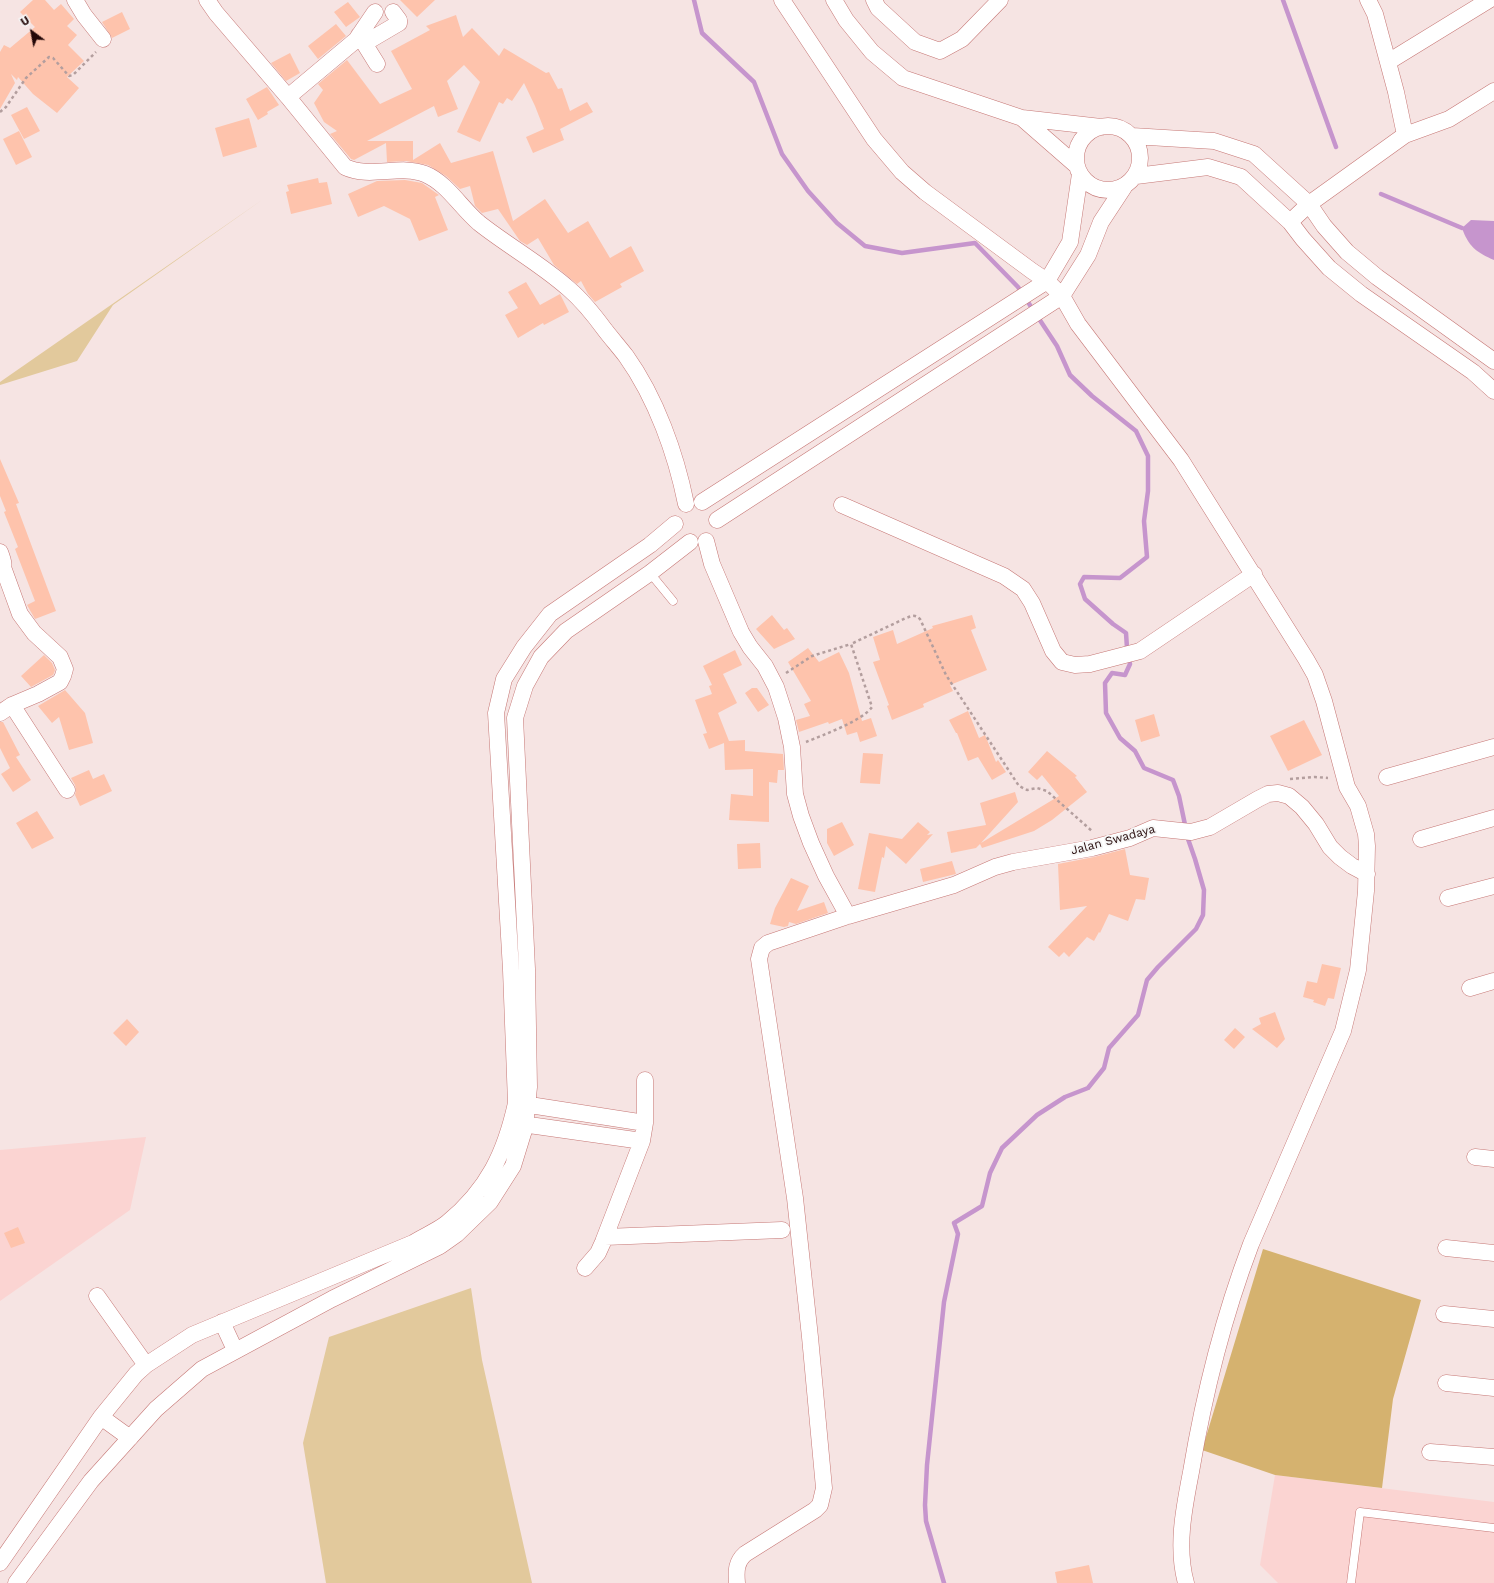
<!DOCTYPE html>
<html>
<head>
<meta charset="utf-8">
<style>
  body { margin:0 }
  #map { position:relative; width:1494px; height:1583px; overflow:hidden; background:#f6e4e3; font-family:"Work Sans",sans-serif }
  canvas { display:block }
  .north { position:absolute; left:12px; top:12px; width:40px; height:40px; -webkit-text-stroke:3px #f6f6f6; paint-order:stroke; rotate:328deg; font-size:11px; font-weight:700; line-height:16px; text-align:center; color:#230707 }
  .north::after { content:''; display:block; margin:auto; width:14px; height:18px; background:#230707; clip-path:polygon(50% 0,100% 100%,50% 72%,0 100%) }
</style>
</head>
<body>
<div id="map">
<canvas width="1494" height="1583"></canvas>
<div class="north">U</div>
</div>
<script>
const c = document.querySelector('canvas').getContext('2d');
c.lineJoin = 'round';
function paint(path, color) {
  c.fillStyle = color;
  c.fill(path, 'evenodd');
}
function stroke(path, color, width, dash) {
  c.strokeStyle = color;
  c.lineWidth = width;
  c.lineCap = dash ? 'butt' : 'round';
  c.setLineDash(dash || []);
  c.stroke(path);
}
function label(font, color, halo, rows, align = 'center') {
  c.font = font + ' "Work Sans",sans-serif';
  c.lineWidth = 3.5;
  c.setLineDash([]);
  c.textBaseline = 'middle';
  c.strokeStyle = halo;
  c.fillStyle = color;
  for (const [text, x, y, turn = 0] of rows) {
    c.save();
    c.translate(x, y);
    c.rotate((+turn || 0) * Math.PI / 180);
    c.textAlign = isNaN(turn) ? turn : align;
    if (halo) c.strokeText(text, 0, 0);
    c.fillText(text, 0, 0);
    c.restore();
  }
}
paint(new Path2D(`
  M146 1137 130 1210 0 1301V1150Z
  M1275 1475 1494 1502V1583H1278L1260 1565Z`), '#fbd4d2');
paint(new Path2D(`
  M262 200 113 305 77 361 0 385V382Z
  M471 1288 482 1360 532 1583H326L303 1443 329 1337Z`), '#e2c99c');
paint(new Path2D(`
  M1263 1249 1421 1300 1393 1399 1382 1488 1275 1475 1202 1450Z`), '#d5b26f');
paint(new Path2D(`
  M1471 220 1494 221V260C1477 253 1468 246 1462 228Z`), '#c695cd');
stroke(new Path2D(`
  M694 0 702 33 754 82 782 154 808 191 837 223 865 246 902 253 975 243 1018 287 1057 346 1070 375 1092 396 1136 431 1148 456V491L1144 521 1147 557 1120 578 1084 577 1080 584 1085 599 1113 624 1126 633 1127 648 1130 664 1125 675 1112 673 1105 683 1106 713 1120 738 1135 751 1144 768 1173 780 1179 796 1188 839 1195 859 1204 890 1203 915 1196 929 1158 967 1147 980 1138 1015 1109 1048 1104 1068 1088 1088 1065 1097 1037 1115 1002 1148 990 1173 982 1206 954 1223 958 1234 944 1302 927 1465 925 1505 926 1521 944 1583
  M1283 0 1336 147
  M1381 194 1462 228`), '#c695cd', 4.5);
paint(new Path2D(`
  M33 0H45L54 10 61 4 74 19 67 26 77 35 68 45 84 61 67 77 79 88 57 113 33 94 18 77 17 80 11 74 15 83 0 109V52L4 45 10 48 35 27 20 12Z
  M400 0H435L417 17Z
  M348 2 360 17 346 27 334 12Z
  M122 12 130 29 112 38 102 22Z
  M456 15 463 37 472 28 499 56 504 48 546 73 549 72 558 89 562 88 570 111 587 102 593 112 560 129 564 140 533 153 526 137 544 129 535 106 524 83 512 101 507 98 503 104 499 102 480 142 457 132 480 82 464 65 447 81 458 109 438 117 434 106 367 141H413V160L440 143 451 163 493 151 513 221 545 199 568 233 588 221 610 258 631 246 644 271 620 284 622 287 595 302 588 294 581 281 577 284 554 265 538 238 527 245 520 241 498 209 482 213 475 206 470 186 460 189 446 176 428 165 406 161 387 162 386 143 354 160 351 159 330 134 337 131 324 122 314 103 323 90 318 84 347 60 380 104 412 89 391 51 430 30 426 26Z
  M336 24 346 36 318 59 308 46Z
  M290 53 300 73 286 81 271 63Z
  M267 87 279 105 267 112 268 114 258 120 246 99Z
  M27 107 40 131 24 139 11 115Z
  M249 118 257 147 223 157 215 128Z
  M19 131 32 157 16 165 3 139Z
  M318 178 319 183 327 182 332 204 291 214 286 192 289 191 287 185Z
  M405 180 422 183 439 195 435 197 448 230 419 241 410 219 384 206 358 217 348 194 377 181Z
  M526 282 540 305 560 294 569 312 544 325 543 323 518 338 505 315 518 308 508 292Z
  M0 459 19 503 16 504 56 611 35 619 27 605 35 601 15 549 18 547 4 512 6 511 0 496Z
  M772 615 784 630 787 628 795 639 774 649 756 629Z
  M972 615 976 628 971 630 987 670 950 685 953 691 923 704 924 707 892 720 887 706 889 705 873 662 880 660 873 637 893 630 897 644 933 628 932 626Z
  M808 648 819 662 839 652 849 673 862 721 871 718 877 736 860 742 857 732 847 735 842 719 829 724 828 722 799 732 796 720 810 716 804 704 811 701 788 662Z
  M735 650 742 665 723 674 737 703 718 713 729 741 745 740V751L783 754 784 770H778L777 783 769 782V822L729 820 731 794 753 796V769L725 770 724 743 709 749 703 734 707 733 695 700 712 694 709 686 712 685 703 666Z
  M44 655 52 663 55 670 54 673 53 675 31 687 21 676Z
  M752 688H757L769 705 758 712 745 693Z
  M65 690 85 713 93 743 69 750 59 717 52 723 38 706Z
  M968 711 979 738 985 735 996 762 998 760 1006 772 992 780 978 757 968 761 957 733H956L949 720Z
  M1154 714 1160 736 1141 742 1135 720Z
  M1304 720 1322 755 1288 771 1270 736Z
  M0 722H3L20 755 16 757 31 780 13 792 1 774 10 768 0 748Z
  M1047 751 1077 776 1075 777 1087 792 1052 820 1034 831 982 848 980 844 976 848 951 853 947 832 986 825 980 803 1015 792 1018 802 981 843 1059 796 1042 775 1037 780 1028 772Z
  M863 753 883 754 880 784 860 783Z
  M89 770 93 779 104 774 112 791 80 806 75 795 76 790 75 785 71 778Z
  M37 811 54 838 32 849 16 823Z
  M842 822 854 845 834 856 827 843V829Z
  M918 822 930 832 927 835 933 834 906 864 886 846 884 858 882 857 875 892 858 889 869 833 902 839Z
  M760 843 761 868 738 869 737 844Z
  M1125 849 1130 875 1149 878 1145 900 1136 899 1128 921 1109 914 1100 933 1099 932 1094 941 1087 937 1069 957 1064 952 1059 957 1048 947 1087 906 1060 910 1058 864 1094 857Z
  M952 861 956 874 923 882 920 869Z
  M791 878 809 886 797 911 824 902 828 913 796 924 789 922 788 926 784 927 770 924 775 908Z
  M1322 964 1341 968 1334 999 1328 998 1325 1006 1313 1002 1314 1000 1303 997 1307 981 1317 983Z
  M1275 1012 1285 1039 1277 1048 1252 1029 1261 1024 1259 1018Z
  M127 1019 139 1032 126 1046 113 1033Z
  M1235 1028 1245 1037 1234 1049 1224 1040Z
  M18 1227 25 1243 11 1248 4 1233Z
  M1089 1565 1093 1583H1057L1055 1572Z`), '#fec3ac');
const lane = new Path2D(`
  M650 573 673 601
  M1351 1583 1360 1512 1494 1528`);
const street = new Path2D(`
  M75 0 84 15 103 39
  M207 0 216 13 288 97 345 167C370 179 400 164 425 174 447 183 461 208 479 223 508 246 541 264 569 289 583 301 594 315 605 330 612 339 619 347 626 356 656 398 676 454 686 504
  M782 0 874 139 902 172 925 192 1032 271 1047 281 1062 296 1078 324 1181 460 1306 659 1315 675 1324 701 1347 787 1358 806 1366 834 1367 846 1366 891 1358 970 1343 1031 1251 1244C1223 1318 1204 1394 1191 1472 1184 1508 1176 1547 1186 1583
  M834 0 846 20 872 52 903 78 1022 118 1101 127
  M874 0 878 8 915 42 940 51 962 39 1000 0
  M1368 0 1375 14 1396 92 1405 135
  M359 35 377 64
  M365 43 399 23V20L393 12
  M1388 62 1489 0
  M288 97 356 40 375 12
  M1022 118 1077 166
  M1076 158a32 32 0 1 1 64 0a32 32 0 1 1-64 0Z
  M1132 136 1214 141 1254 154 1309 204 1324 226 1347 252 1377 277 1494 361
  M1136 176 1208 167 1241 177 1290 222 1303 239 1329 268 1361 294 1473 372 1494 391
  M1290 222 1309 204 1405 135 1449 119 1494 91
  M702 502 1047 281 1070 242 1080 174
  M842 505 1004 576 1023 589 1032 603 1053 651 1062 662 1075 665 1090 664 1140 651 1254 574
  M717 520 1062 296 1088 255 1101 222 1124 187
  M706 541 712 564 741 632 750 647 765 666 776 687 786 718 792 747 795 794 801 816 811 843 826 876 848 916
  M0 552C3 560 6 567 0 574
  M12 705 67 790
  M0 713 12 705 38 694 60 682 63 676 65 669 60 657 34 633 20 614 4 570
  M1387 777 1494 747
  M1421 839 1494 818
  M1448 898 1494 886
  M1470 988 1494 981
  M517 1103 645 1123
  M515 1123 642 1141
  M1475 1157 1494 1159
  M605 1237 782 1230
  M1446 1248 1494 1253
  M585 1268 598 1253 603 1242 642 1141 645 1123V1080
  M97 1296 146 1365
  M1444 1314 1494 1319
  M222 1322 235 1350
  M1446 1383 1494 1388
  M101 1417 130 1438
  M1430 1452 1494 1457
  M0 1563 101 1417 136 1374 146 1365 192 1335 413 1243C424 1236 437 1231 447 1223 488 1189 505 1153 516 1103L511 970 496 713 504 679 524 647 550 614 650 545 675 524
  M16 1583 91 1481 156 1409 202 1369 332 1299 440 1246 457 1234 490 1202 513 1166 525 1127 529 1087 527 969 515 718 525 686 541 657 566 631 650 573 690 542
  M737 1583C736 1571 736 1562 745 1554L815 1510 820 1505 824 1488 810 1337 795 1198 759 959 762 948 768 943 848 916 954 885 995 867 1013 862 1092 848 1130 838 1153 828 1191 832 1210 827 1258 799 1268 794 1278 793 1289 796 1302 807 1316 824 1330 847 1340 857 1352 866 1367 874`);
stroke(lane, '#c67775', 9);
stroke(street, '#c67775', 17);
stroke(new Path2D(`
  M0 112 6 107 26 78 49 57 53 58 69 76 73 75 96 52
  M786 673 812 656 851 644
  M806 742C823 735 862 721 872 707L851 644 906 618C912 616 915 614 920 619L946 675 1019 786 1027 790 1037 788 1047 791 1093 832
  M1290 779 1315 777 1328 778`), '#b39e9e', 2.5, [3, 3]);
stroke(lane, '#fff', 8);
stroke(street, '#fff', 16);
label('12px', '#230707', '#f6f6f6', [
  ["Jalan Swadaya",1113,840,-15]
]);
</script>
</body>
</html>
